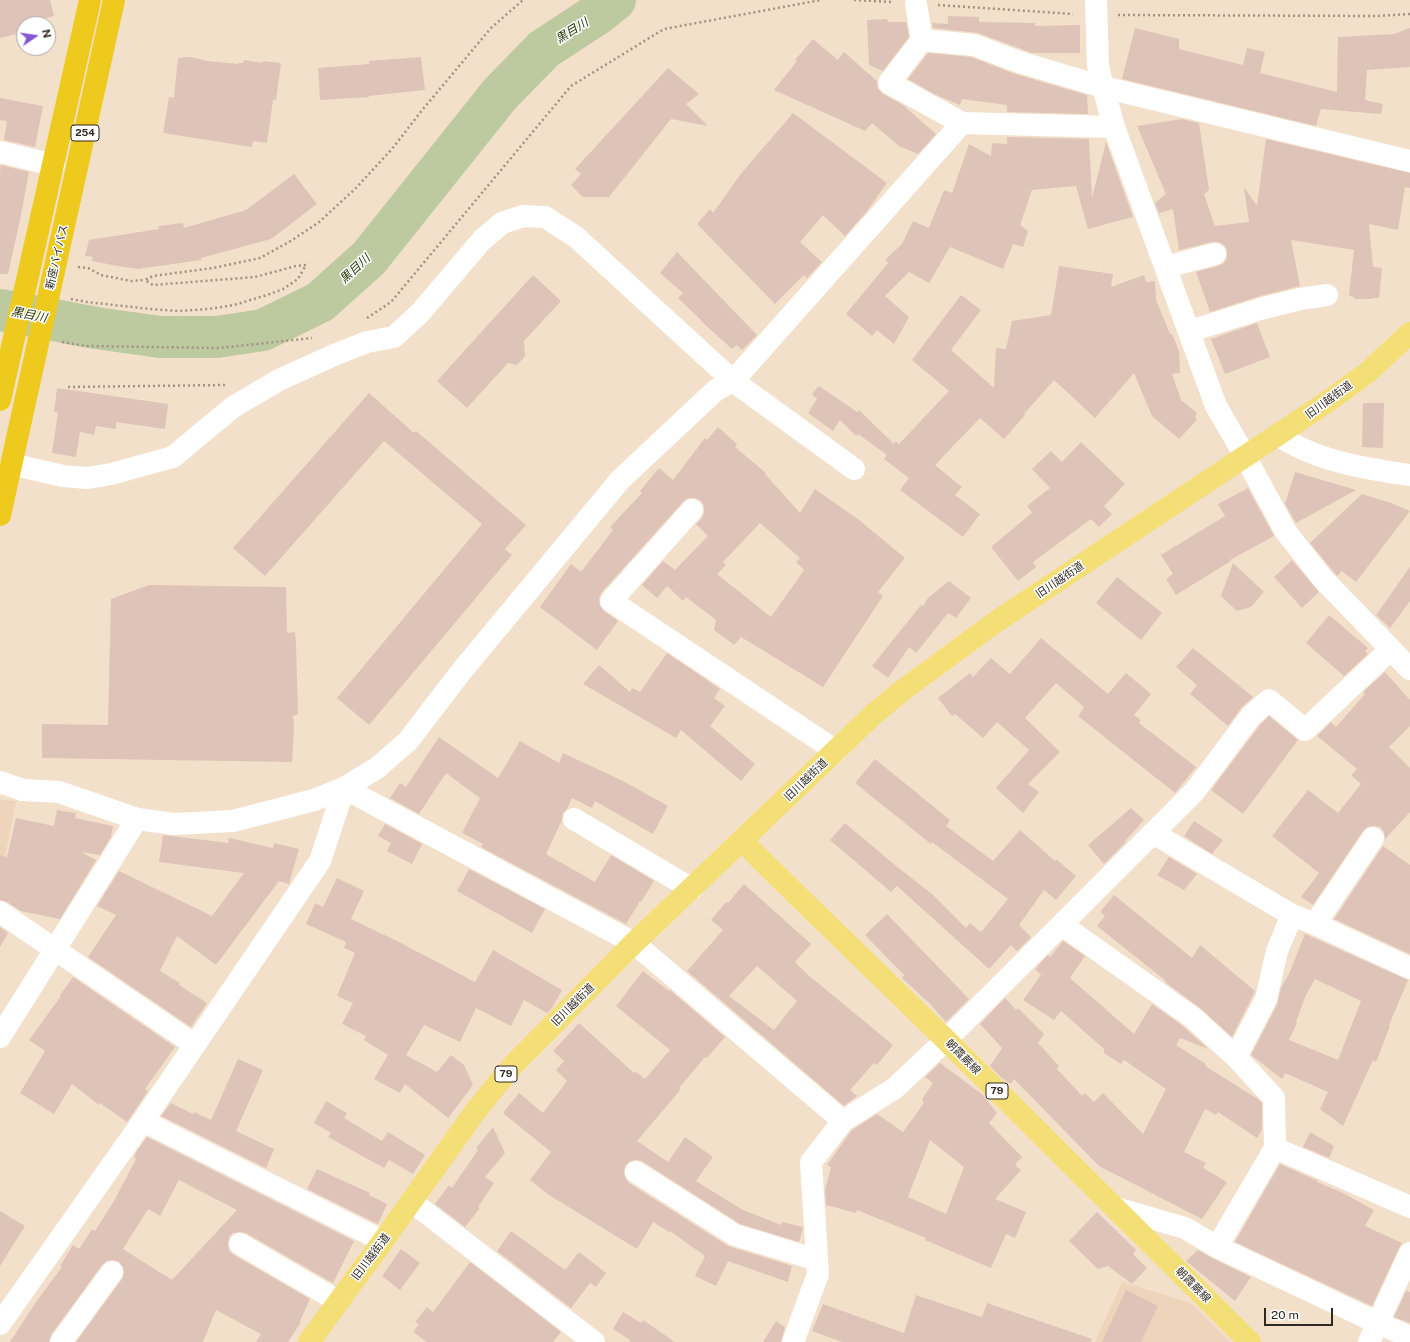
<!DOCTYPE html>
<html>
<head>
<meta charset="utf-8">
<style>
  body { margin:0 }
  #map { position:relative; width:1410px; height:1342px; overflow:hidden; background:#f3e0cb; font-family:"Public Sans",sans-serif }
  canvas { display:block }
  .north { position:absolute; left:16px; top:16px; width:40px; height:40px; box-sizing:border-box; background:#fff; border:1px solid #aca9a6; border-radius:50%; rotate:77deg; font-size:11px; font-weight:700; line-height:16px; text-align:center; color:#302921 }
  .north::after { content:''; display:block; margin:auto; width:14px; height:18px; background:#8458d2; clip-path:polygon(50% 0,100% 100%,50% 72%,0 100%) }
  .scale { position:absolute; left:1264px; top:1308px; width:69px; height:18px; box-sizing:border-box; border:2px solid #302921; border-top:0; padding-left:5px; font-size:12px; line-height:14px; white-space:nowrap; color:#302921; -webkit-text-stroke:3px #fff; paint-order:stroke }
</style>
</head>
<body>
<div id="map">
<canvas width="1410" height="1342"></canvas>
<div class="north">N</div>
<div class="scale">20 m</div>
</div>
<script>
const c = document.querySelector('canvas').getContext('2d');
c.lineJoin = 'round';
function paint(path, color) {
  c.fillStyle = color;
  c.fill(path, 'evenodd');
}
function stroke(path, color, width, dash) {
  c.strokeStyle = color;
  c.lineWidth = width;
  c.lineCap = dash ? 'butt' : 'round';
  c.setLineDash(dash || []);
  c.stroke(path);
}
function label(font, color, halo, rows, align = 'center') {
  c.font = font + ' "Public Sans","Noto Sans JP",sans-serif';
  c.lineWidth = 3;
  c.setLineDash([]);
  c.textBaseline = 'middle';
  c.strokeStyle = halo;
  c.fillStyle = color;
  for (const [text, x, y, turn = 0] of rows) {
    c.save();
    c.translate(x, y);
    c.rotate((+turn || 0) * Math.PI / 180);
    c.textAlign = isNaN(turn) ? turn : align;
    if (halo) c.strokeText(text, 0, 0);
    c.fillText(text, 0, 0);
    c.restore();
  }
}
paint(new Path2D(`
  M0 797 2 800 16 801 0 881Z
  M1122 1282 1191 1303 1230 1342H1095Z`), '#edd4bb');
stroke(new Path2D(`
  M0 310 96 328 160 337H217L263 330 320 302 369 258 500 94 544 49 596 15 615 0`), '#bdcaa0', 42);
paint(new Path2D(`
  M0 0H50L54 16 24 24V32L0 38Z
  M948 16 979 17V22L1035 23V26L1080 25V53H1032L978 33 933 28 932 23 948 24Z
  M887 19 888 22H906L909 37 883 71 869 65 867 20Z
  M1135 28 1179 39V49L1243 65 1247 48 1265 52 1260 73 1337 92 1338 37 1394 34 1410 28V67L1367 70 1365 100 1383 104 1381 114 1321 109 1316 126 1122 79Z
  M813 39 838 60 844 52 877 81 878 89 883 94 903 105 936 134 918 154 899 146 872 123 865 131 774 90 797 61 795 60Z
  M928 53 971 57 1015 74 1087 95 1088 114 1007 112V105L962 99 960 105 934 94 908 79Z
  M187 57 195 58 207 61 238 64V63H243L244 60 263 63V61L281 63 276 100H273L267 143 253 141 252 147 163 133 169 97 174 98 178 58Z
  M421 57 425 90 369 96V97L320 100 318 68 369 64V61Z
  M668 68 699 94 686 104 708 126 671 119 609 197H583L571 185 581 174 575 169Z
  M0 98 43 106 35 147 4 140 7 121 0 120Z
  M793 113 887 183 867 211 845 236 823 215 800 242 822 262 807 278 804 275 775 304 697 224 710 209 713 213 740 175Z
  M1182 119 1199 123 1209 190 1204 194 1215 226 1249 222 1244 187 1257 206 1266 139 1410 173V188L1405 187 1398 230 1369 224 1373 267 1382 268 1379 298H1373L1372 299H1354V297L1349 296 1354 250 1291 240 1300 286 1260 296 1210 312 1196 272 1218 266 1224 263 1227 258V250L1224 245 1219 242H1212L1179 250 1173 209 1159 213 1155 203 1166 194 1137 126Z
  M1007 137 1089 139 1092 198 1106 142 1133 217 1088 229 1076 186 1032 190 1020 225 1028 231 1023 247 1013 244 1003 269 950 247 929 283 909 272 885 296 909 317 894 344 877 330 872 336 846 314 888 263 885 260 902 244 913 221 929 228 944 190 952 193 969 144 991 156 992 143 1007 144Z
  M1 165 29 172 20 220 8 274H0V172Z
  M294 174 317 204 271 239 201 258V260L138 269 118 266 92 261 93 257 85 256 89 240 159 229 158 226 183 223 184 228 246 210Z
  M677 252 757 335 742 350 737 345 732 349 701 321V320L678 298 683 293 660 273Z
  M1059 266 1113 274 1111 287 1144 275 1146 282 1155 281 1156 300 1170 334H1172L1179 351 1180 373 1172 374 1181 400 1197 413 1195 417 1197 420 1179 439 1152 416 1134 373 1095 418 1054 380 1024 414 1025 415 1004 439 980 418 935 465 962 487 955 495 980 514 963 537 900 490 909 478 884 459 887 455 858 434 856 436 840 420 833 431 808 413 817 399 812 394 819 386 857 412 859 410 894 444 896 441 899 444 949 391 912 360 961 295 981 310 951 350 994 388 996 348 1006 349 1012 321 1051 315Z
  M533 275 561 301 524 341 525 356 517 365 508 363 467 408 437 381Z
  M1257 323 1270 357 1225 374 1211 339Z
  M57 388 168 404 165 429 116 422V429L96 426 94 435 80 432 76 457 52 453 58 413 54 412Z
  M369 393 414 433 416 431 526 525 505 549 512 555 369 725 337 698 482 524 384 441 265 576 233 548Z
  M1363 403H1384L1383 448 1362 447Z
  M718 427 737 444 735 447 766 473 765 474 800 513 815 489 859 520 905 558 878 592 883 596 823 687 741 637 734 645 714 630 716 620 686 597 683 601 667 586 657 598 642 585 663 561 675 570 708 536 696 524 702 518 704 512V506L700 500 695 498H688L683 502 601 593 599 599 600 606 604 611 618 621 597 650 540 607 571 564 581 572 613 530 610 527 642 493 640 491 659 468 673 480 705 438 707 440ZM760 523 800 558 796 562 804 570 771 617 717 574 726 565 723 562Z
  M1081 442 1125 484 1104 506 1112 514 1099 527 1091 519 1033 562 1036 567 1018 581 991 547 1032 513 1027 506 1050 488 1032 469 1051 451 1062 462Z
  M1295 472 1356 490 1296 523 1285 504Z
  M1248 488 1274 536 1230 560 1231 561 1176 595 1166 579 1173 574 1161 555 1225 516 1218 504Z
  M1362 494 1391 503 1410 511 1356 582 1342 571 1337 576 1310 543Z
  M1292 560 1319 592 1302 608 1274 577Z
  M1233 563 1264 592 1251 607 1237 611 1221 596Z
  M1410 567V601L1390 628 1376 615Z
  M1117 577 1162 613 1141 640 1096 603Z
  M949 581 971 598 956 618 948 613 916 653 909 647 888 678 872 666 921 605 923 606 928 598Z
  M149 585 286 587 287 633 295 632 296 644 298 714 293 716 294 728 292 762 42 758V724L108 725 111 599Z
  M1329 615 1368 648 1365 651 1368 654 1344 676 1306 643Z
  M1041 638 1108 694 1126 673 1151 694 1134 715 1141 720 1139 723 1196 767 1175 793 1078 716 1084 707 1056 683 1025 718 1060 752 1028 784 1039 792 1023 813 996 788 1029 750 997 722 983 738 955 714 952 716 938 698 970 673 973 677 991 658 1010 674Z
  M1193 648 1253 697 1241 708 1228 726 1190 694 1197 685 1176 667Z
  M667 653 720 689 714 698 725 706 710 726 755 764 741 781 681 730 676 738 583 684 599 665 630 692 632 688 640 692Z
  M1385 672 1410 700V726L1389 747 1410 768V812L1385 839 1384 832 1380 827 1373 826 1367 827 1363 831 1313 905 1301 897 1319 873 1272 836 1308 790 1338 813 1361 784 1351 775 1357 769 1317 736 1331 722 1336 727 1365 694 1363 692Z
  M1269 716 1298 740 1243 814 1211 790 1260 725Z
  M439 737 498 778 520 741 559 763 563 753 621 780 668 806 653 834 595 801 592 808 572 798 567 809 563 813 562 820 546 854 595 882 611 855 654 881 641 902 640 901 626 924 481 847 483 844 462 833 480 798 446 773 419 814 390 798 400 783 406 787Z
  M875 759 950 820 946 826 993 861 1020 830 1055 861 1056 859 1076 876 1056 900 1044 890 1019 925 1031 937 1017 951 1011 945 989 969 897 886 891 892 830 840 845 823 895 865 932 894 966 928 970 923 981 932 1008 899 932 842 931 844 855 783Z
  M1131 808 1144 820 1125 841 1126 842 1104 864 1088 845Z
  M57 810 76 813 75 818 113 826 111 837 100 855 81 852 96 860 60 919 21 911 7 902 0 900V855L7 857 16 818 54 826Z
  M1194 821 1223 840 1212 854 1184 836Z
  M385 824 422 844 412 864 387 851 391 843 378 836Z
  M163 835 228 843 229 838 273 848 274 843 299 849 289 884 279 881 216 965 177 936 160 971 180 983 179 985 207 1003 191 1027 88 957 116 915 97 906 119 871 212 916 244 873 159 862Z
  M1383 846 1410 865V954L1334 919Z
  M1169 857 1197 874 1184 890 1157 875Z
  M469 869 545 909 532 933 457 891Z
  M337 878 364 891 351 919 397 941 473 981 475 982 493 950 562 990 552 1008 547 1013 524 1000 511 1026 476 1008 460 1042 424 1025 406 1055 437 1072 451 1055 464 1065 473 1085 448 1118 405 1084 400 1093 374 1079 388 1055 364 1040 366 1036 342 1024 353 1003 337 996 355 953 344 948 346 942 306 924 315 903 323 907Z
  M744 884 811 944 795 962 807 974 893 1045 877 1065 874 1063 850 1090 857 1096 844 1106 687 971 723 930 711 920 726 902 728 903ZM757 966 797 1001 774 1030 729 996Z
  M1114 895 1192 958 1200 945 1255 991 1232 1037 1200 1008 1165 982 1166 981 1097 926 1105 916 1100 912Z
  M887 914 969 999 946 1022 929 1003 902 978 904 975 865 935Z
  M0 927 8 933 0 947Z
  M1305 934 1408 980 1389 1025 1390 1026 1376 1062 1373 1060 1343 1126 1320 1109 1328 1092 1285 1073 1282 1079 1251 1055 1277 1005 1281 988 1289 974ZM1315 979 1361 1001 1338 1060 1289 1040 1297 1023 1296 1022 1305 997Z
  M1063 941 1085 956 1070 978 1134 1034 1152 1004 1184 1027 1208 1049 1180 1038 1176 1045 1206 1064 1205 1066 1258 1099 1262 1103V1130L1257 1138 1218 1112 1216 1115 1205 1109 1184 1152 1206 1163 1203 1168 1227 1182 1202 1219 1099 1166 1014 1079 1011 1084 1002 1078 990 1066 1002 1048 980 1024 1005 998 1016 1010 1018 1008 1044 1034 1038 1043 1059 1066 1057 1069 1082 1096 1085 1093 1094 1102 1103 1093 1143 1134 1166 1089 1124 1060 1121 1064 1104 1053V1049L1061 1011 1054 1020 1023 1000 1041 975 1035 969 1048 955 1050 957Z
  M643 971 669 991 670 990 725 1037 707 1058 705 1057 679 1088 681 1089 637 1141 668 1162 685 1137 713 1157 696 1181 741 1209 781 1225 782 1222 803 1227 799 1242 740 1224 642 1161 636 1160 630 1161 625 1166 624 1171 625 1177 629 1183 728 1246 792 1266 788 1282 728 1261 716 1286 695 1276 705 1256 670 1231 669 1232 653 1222 637 1249 549 1195 530 1180 551 1152 503 1113 519 1093 543 1113 567 1081 556 1070 564 1061 553 1051 579 1023 634 1073 636 1072 645 1079 670 1050 616 1006Z
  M73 977 175 1047 145 1089 148 1091 127 1122 100 1103 99 1105 72 1084 54 1114 20 1093 45 1051 29 1040 61 996 60 995Z
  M238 1059 263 1070 236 1131 274 1149 266 1168 161 1116 171 1103 193 1114 194 1112 211 1120Z
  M940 1063 983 1095 997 1113 989 1123 1022 1157 1015 1165 1021 1170 995 1199 1026 1212 1015 1238 1006 1234 991 1268 925 1240 926 1238 857 1210 856 1213 826 1205 825 1190 831 1167 827 1165 852 1130 877 1114 903 1132 924 1103 922 1099 933 1083 925 1077ZM930 1140 964 1167 946 1214 908 1197Z
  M326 1101 347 1113 344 1118 382 1141 388 1132 425 1155 413 1174 389 1160 384 1168 328 1137 331 1133 314 1123Z
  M493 1127 505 1153 485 1177 494 1183 478 1207 480 1208 465 1227 435 1204 449 1185 452 1188 478 1150 476 1148Z
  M1310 1132 1334 1146 1329 1158 1303 1147Z
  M147 1137 354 1241 333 1283 246 1233 240 1232 233 1233 229 1237 228 1244 229 1251 234 1255 310 1299 300 1321 301 1322 288 1342H256L261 1334 216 1310 203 1342H76L122 1279 124 1273 123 1267 119 1262 113 1260 107 1261 102 1265 51 1335 49 1342H10L36 1302 62 1267 60 1266 73 1245 79 1249 92 1229 95 1231 114 1201 136 1159 134 1157 137 1151ZM179 1180 237 1210 172 1280 123 1249 148 1209 160 1216Z
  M1280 1164 1318 1181 1317 1182 1343 1193 1374 1210 1365 1226 1402 1243 1399 1248 1372 1306 1235 1242Z
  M317 1169 370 1193 369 1195 387 1204 378 1224 307 1189Z
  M0 1211 25 1226 0 1266Z
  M1097 1212 1136 1250 1133 1254 1147 1268 1132 1284 1108 1266 1098 1269 1069 1241Z
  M511 1231 565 1270 579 1252 606 1273 596 1287 590 1283 571 1308 497 1251Z
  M401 1249 420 1263 400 1290 382 1276Z
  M1198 1250 1212 1258 1251 1277 1235 1301 1186 1261Z
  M470 1262 561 1332 553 1342H427L413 1332 419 1324 415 1322 427 1307 433 1312Z
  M1126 1290 1158 1306 1141 1342H1102Z
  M1406 1291 1410 1292V1323L1394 1317Z
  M916 1295 982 1317 987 1303 1092 1339 1091 1342H842L812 1331 823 1304 904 1333Z
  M623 1312 641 1323 643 1320 675 1342H629L630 1340 613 1329Z
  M776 1321 785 1327 781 1342H763Z`), '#dec3b8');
stroke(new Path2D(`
  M854 0 893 2
  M938 5 1073 14
  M1118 15 1377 16 1410 14
  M78 267 88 268 101 275 131 281 145 280
  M71 299 87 302 150 309 178 311 209 309 234 305 267 295 283 289 298 279 306 265 296 266 255 277 153 285 145 280 153 276 213 268 260 258 289 242 318 223 355 189 392 149 423 109 491 28 523 0
  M367 318 391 302 571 86 664 29 821 0
  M62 342 86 346 219 348 312 338
  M68 387 225 385`), '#a09283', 2.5, [2, 3]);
stroke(new Path2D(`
  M1096 0 1098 66 1103 87 1114 127 1216 406 1245 456 1286 532 1323 579 1410 669
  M916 4 922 40 889 83 962 123 1114 127
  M922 40 974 45 1019 62 1103 87 1410 161
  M0 152 54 165
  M1166 267 1215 254
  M1190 331 1264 308 1300 299 1327 295
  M1278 436C1286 440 1294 445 1303 449 1335 464 1375 470 1410 475
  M11 464 63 476 87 478 111 474 173 457 233 407 279 380 334 355 367 342 394 337 420 313 482 240 502 223 523 216 545 217 576 237 733 381 854 469
  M692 510 611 601 836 751
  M0 782 23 790 59 792 137 819 174 824 233 821 314 800 344 788 377 768 408 741 460 673 620 480 716 390 733 381 962 123
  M574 819 692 889
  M1153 833 1292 915 1315 924 1373 838
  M0 912 195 1045
  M1315 924 1410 968
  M1062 925 1192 1017 1236 1057 1274 1098 1275 1148 1217 1247
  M0 1037 137 819
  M1236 1057 1266 999 1277 951 1292 915
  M143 1121 383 1241
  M1275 1148 1410 1207
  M636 1172 735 1235 817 1260
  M412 1202 594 1342
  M1116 1208 1185 1228 1217 1247 1378 1323 1410 1337
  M240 1244 338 1301
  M0 1324 143 1121 320 861 344 788 634 943 843 1121
  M61 1342 112 1272
  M793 1342 818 1274 811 1162 843 1121 895 1088 946 1040 1194 792 1251 716 1269 700 1305 730 1391 649
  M1369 1342 1410 1253`), '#fff', 22);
stroke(new Path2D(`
  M743 841 759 858 946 1040 1250 1342
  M309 1342 383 1241 477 1109 514 1064 634 943 875 713 903 690 997 621 1324 404 1367 373 1410 333`), '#f4df77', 22);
stroke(new Path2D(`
  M0 400 90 0
  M0 515 114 0`), '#edca1d', 22);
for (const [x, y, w] of [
  [85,133,28],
  [506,1074,22],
  [997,1091,22]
]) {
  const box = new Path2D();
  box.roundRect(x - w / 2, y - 8, w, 16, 3);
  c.fillStyle = '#fff';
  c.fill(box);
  stroke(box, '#302921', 1);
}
label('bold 10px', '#302921', null, [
  ["254",85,133],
  ["79",506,1074],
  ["79",997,1091]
]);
label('11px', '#302921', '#fff', [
  ["新座バイパス",57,257,-77],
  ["旧川越街道",1329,400,-36],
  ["旧川越街道",1060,580,-34],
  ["旧川越街道",806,780,-44],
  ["旧川越街道",573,1005,-45],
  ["朝霞蕨線",963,1057,45],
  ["旧川越街道",371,1257,-53],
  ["朝霞蕨線",1193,1285,45]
]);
label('italic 12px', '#2b3705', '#fff', [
  ["黒目川",572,31,-32],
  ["黒目川",355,269,-43],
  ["黒目川",29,315,11]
]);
</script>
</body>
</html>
